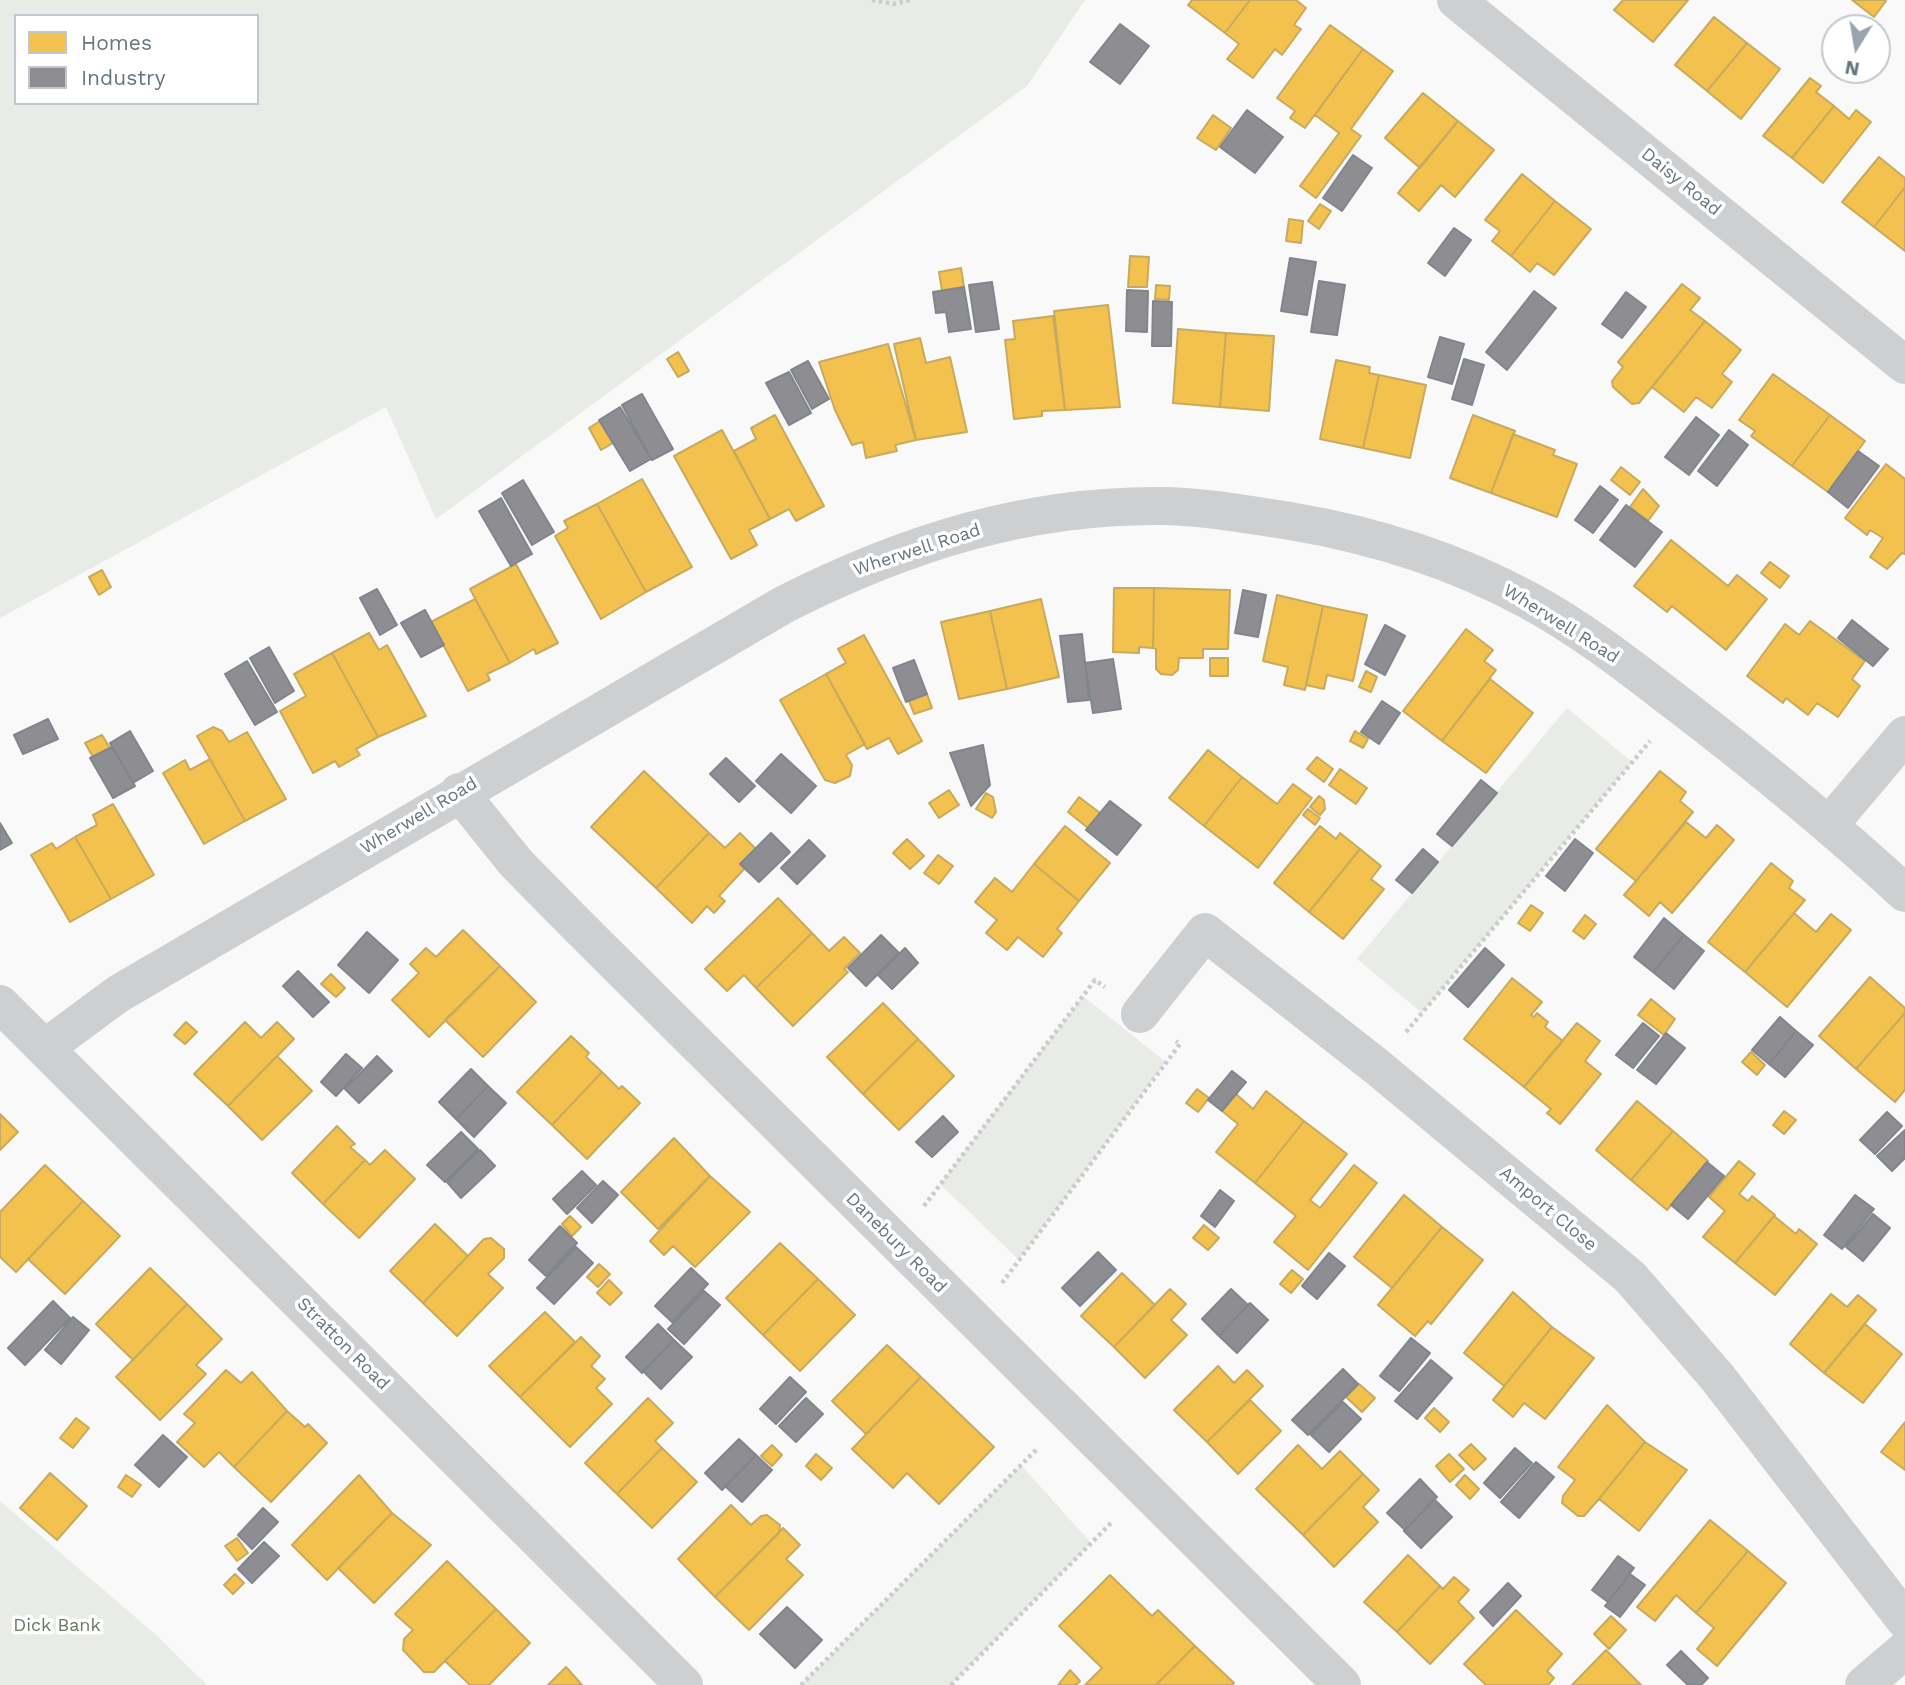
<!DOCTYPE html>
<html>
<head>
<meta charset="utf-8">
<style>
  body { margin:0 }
  #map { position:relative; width:1905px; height:1685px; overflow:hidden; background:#f9f9f9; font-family:"Work Sans",sans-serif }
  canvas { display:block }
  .legend { position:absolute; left:14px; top:14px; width:245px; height:91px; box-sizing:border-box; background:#fff; border:2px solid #c1c8cd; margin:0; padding:9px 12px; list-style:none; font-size:21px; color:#657683 }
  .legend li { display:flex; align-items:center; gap:14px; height:35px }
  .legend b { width:35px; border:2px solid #c1c8cd }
  .north { position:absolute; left:1821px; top:14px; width:70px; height:70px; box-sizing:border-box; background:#fff; border:2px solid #c1c8cd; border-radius:50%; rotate:191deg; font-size:19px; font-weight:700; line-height:28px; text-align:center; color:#657683 }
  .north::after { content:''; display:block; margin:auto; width:24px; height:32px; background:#99a4ac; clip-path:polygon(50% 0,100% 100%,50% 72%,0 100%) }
</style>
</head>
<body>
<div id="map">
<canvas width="1905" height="1685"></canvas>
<ul class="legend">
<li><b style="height:19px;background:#f2c14e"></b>Homes</li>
<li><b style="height:19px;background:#8d8d92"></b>Industry</li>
</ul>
<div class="north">N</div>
</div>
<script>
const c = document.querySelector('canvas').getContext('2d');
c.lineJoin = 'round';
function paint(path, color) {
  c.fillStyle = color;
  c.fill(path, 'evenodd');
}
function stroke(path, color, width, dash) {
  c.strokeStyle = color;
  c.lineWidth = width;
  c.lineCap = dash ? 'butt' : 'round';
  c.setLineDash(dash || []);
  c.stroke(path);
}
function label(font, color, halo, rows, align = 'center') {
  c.font = font + ' "Work Sans",sans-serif';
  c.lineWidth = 7;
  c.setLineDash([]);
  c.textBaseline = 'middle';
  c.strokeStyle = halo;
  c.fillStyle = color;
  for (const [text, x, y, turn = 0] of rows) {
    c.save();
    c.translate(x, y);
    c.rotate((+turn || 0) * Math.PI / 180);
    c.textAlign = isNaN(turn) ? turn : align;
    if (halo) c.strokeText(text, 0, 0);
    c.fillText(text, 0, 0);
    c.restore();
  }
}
paint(new Path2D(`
  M0 0H1085L1027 86 436 519 386 407 0 618ZM16 16H257V103H16Z
  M1567 708 1632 762 1422 1013 1357 959Z
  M1083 996 1166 1062 1019 1260 940 1184Z
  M1021 1465 1091 1543 951 1685H801Z
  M0 1501 155 1634 207 1685H0Z`), '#e8ebe6');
const homes = new Path2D(`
  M1192 0H1250L1225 33 1188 5Z
  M1250 0H1296L1306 8 1294 25 1301 29 1282 55 1275 49 1253 78 1227 59 1239 44 1225 33Z
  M1623 0H1688L1653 42 1614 10Z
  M1852 0H1885L1886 1 1874 17Z
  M1714 17 1747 43 1707 91 1675 65Z
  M1330 25 1363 49 1305 128 1290 118 1295 111 1277 98Z
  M1747 43 1780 69 1741 119 1707 91Z
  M1363 49 1393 71 1351 129 1361 136 1316 198 1300 186 1339 133 1315 115Z
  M1810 78 1821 86 1816 92 1834 106 1792 158 1763 136Z
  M1423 93 1458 121 1420 168 1385 138Z
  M1834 106 1849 119 1856 110 1871 122 1823 183 1792 158Z
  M1213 115 1231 128 1216 150 1197 138Z
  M1458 121 1494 150 1455 197 1441 185 1419 211 1398 193Z
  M1879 157 1905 178V187L1874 227 1842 202Z
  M1522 174 1555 201 1511 256 1492 241 1500 231 1485 220Z
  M1905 187V251L1874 227Z
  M1555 201 1591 229 1554 275 1537 263 1530 272 1511 256Z
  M1320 204 1331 211 1319 229 1308 221Z
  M1289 219 1303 221 1301 243 1286 241Z
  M1130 256 1149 257 1147 287H1128Z
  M961 268 964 287 942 291 939 272Z
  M1682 284 1700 298 1690 310 1705 321 1639 403 1632 404 1613 387 1612 381 1623 367 1618 362Z
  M1156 285 1170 286 1169 300 1155 299Z
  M1108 305 1120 407 1065 410 1054 311Z
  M1053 316 1065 410 1042 411V416L1014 419 1005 340 1015 339 1013 321Z
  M1705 321 1741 350 1722 374 1732 382 1712 408 1696 397 1684 412 1652 387Z
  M1178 329 1226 333 1220 407 1173 403Z
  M1226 333 1274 336 1269 411 1220 407Z
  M920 338 926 363 950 357 967 432 916 440 894 344Z
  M888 344 916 440 895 445 897 451 866 458 863 442 852 445 835 410 819 362Z
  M678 352 689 371 678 377 667 359Z
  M1336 360 1370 367 1369 373 1379 375 1363 448 1320 439Z
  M1773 374 1830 415 1792 466 1751 436 1755 431 1739 420Z
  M1379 375 1426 385 1410 458 1363 448Z
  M775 415 824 506 796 521 789 509 770 519 734 451 756 439 751 428Z
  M1473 415 1515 431 1491 493 1450 478Z
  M1830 415 1865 441 1828 492 1792 466Z
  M600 421 613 443 601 450 589 428Z
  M722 430 770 519 749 530 757 545 731 559 674 456Z
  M1513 434 1555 450 1553 455 1577 464 1557 517 1491 493Z
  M1886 464 1905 479V554L1902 553 1887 569 1870 557 1883 538 1870 530 1867 535 1845 518Z
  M1621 467 1640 482 1630 495 1611 480Z
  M642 479 692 567 646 592 597 504Z
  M1643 489 1659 506 1648 521 1630 507Z
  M597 504 646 592 601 619 555 536 568 528 564 521Z
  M1671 540 1728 586 1737 575 1767 599 1726 650 1672 606 1667 612 1634 586Z
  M1770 562 1789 576 1780 588 1761 573Z
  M516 564 558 643 536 654 534 649 510 663 470 589Z
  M102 570 111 587 99 595 89 577Z
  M1114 588H1154L1153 648 1139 647V653L1113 652Z
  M1154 588 1230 590 1228 649H1203V658H1179L1178 670 1172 675 1161 674 1156 669V649L1153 648Z
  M1277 595 1323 606 1305 690 1284 685 1288 667 1263 661Z
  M475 599 510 663 487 674 490 680 468 691 431 622Z
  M1041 599 1059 677 1007 689 990 611Z
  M1323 606 1367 615 1353 681 1327 675 1324 689 1306 685Z
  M990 611 1007 689 959 699 941 622Z
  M1810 621 1865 661 1852 679 1860 686 1838 717 1817 703 1808 715 1786 698 1783 703 1747 676 1785 624 1799 635Z
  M1466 629 1493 650 1484 661 1496 670 1442 741 1403 711Z
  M369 633 379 650 387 645 426 716 378 737 332 653Z
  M864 635 922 741 898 754 889 738 867 749 826 674 846 663 838 649Z
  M332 653 378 737 356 749 360 755 339 767 335 761 313 773 280 711 306 696 294 674Z
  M1210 658H1228V676H1210Z
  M1366 671 1377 677 1371 692 1359 687Z
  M826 674 865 744 846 755 852 765 850 776 835 783 825 780 780 700Z
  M1490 679 1533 713 1486 773 1442 741Z
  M927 694 932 708 914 714 909 701Z
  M213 727 222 731 229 742 247 732 286 799 245 821 197 736Z
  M1355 731 1368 739 1363 748 1350 741Z
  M102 735 110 748 93 757 85 743Z
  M1208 750 1242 777 1204 826 1169 798Z
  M1317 757 1333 769 1324 782 1307 769Z
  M210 759 245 821 204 844 163 773 185 760 190 770Z
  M1340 769 1367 788 1356 804 1329 785Z
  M644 771 709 833 656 888 591 827Z
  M1660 771 1686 792 1680 801 1693 812 1636 881 1596 849Z
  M1242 777 1277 804 1293 784 1312 798 1258 868 1204 826Z
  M949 790 959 805 939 818 929 803Z
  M986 793 993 797 996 812 992 818 976 809Z
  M1319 796 1324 800 1325 809 1320 815 1310 807Z
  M1079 797 1100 813 1088 828 1068 812Z
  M113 804 154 875 111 899 75 837 97 825 93 815Z
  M1308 809 1320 818 1315 825 1303 815Z
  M1686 822 1706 838 1717 825 1734 840 1672 913 1660 902 1649 916 1624 895Z
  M1065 826 1110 863 1079 901 1034 864Z
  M1320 826 1336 839 1340 833 1360 849 1309 912 1274 883Z
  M709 833 725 848 740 833 756 849 740 864 745 868 719 896 725 901 714 913 707 906 692 923 656 888Z
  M75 837 111 899 70 922 31 855 52 843 56 849Z
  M907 839 924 856 910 869 893 853Z
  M1360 849 1381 866 1371 879 1384 889 1343 939 1309 912Z
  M938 855 953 866 939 884 924 873Z
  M1771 863 1793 881 1789 888 1805 900 1745 972 1708 942Z
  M1034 864 1079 901 1057 929 1062 933 1043 957 1018 937 1007 950 986 933 997 920 975 902 995 878 1012 892Z
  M778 898 812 933 756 988 744 975 727 991 705 969Z
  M1531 905 1543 913 1530 931 1518 923Z
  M1794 913 1816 932 1831 914 1851 930 1787 1007 1745 972Z
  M1585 915 1596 924 1584 939 1573 931Z
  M463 930 500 966 429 1037 392 1000 419 973 410 964 426 948 436 957Z
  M812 933 829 951 844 937 860 953 844 969 848 972 793 1026 756 988Z
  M500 966 536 1002 483 1057 445 1020Z
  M331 974 345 988 336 997 321 984Z
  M1870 977 1905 1008V1013L1856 1069 1819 1036Z
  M1512 978 1542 1002 1531 1015 1534 1017 1537 1013 1548 1022 1545 1027 1563 1041 1524 1087 1464 1039Z
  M1651 999 1675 1019 1664 1035 1638 1015Z
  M883 1003 918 1039 863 1094 827 1057Z
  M1905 1013V1090L1895 1102 1856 1069Z
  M186 1022 197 1032 185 1044 174 1035Z
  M245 1022 261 1038 277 1022 294 1039 228 1106 194 1074Z
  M1577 1023 1600 1041 1585 1061 1601 1074 1560 1124 1547 1113 1551 1109 1524 1087Z
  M571 1036 589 1053 586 1057 602 1072 552 1125 517 1092Z
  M918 1039 954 1076 899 1130 863 1094Z
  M1751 1052 1765 1065 1757 1075 1742 1062Z
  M277 1056 312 1091 262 1140 228 1106Z
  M602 1072 619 1089 622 1086 640 1103 587 1159 552 1125Z
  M1197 1089 1209 1098 1198 1112 1186 1103Z
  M1266 1091 1304 1121 1255 1183 1216 1152 1238 1124 1222 1111 1236 1094 1253 1109Z
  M1637 1101 1673 1131 1631 1180 1596 1150Z
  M1784 1111 1796 1120 1784 1134 1773 1125Z
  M0 1114 18 1132 0 1150Z
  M1304 1121 1347 1154 1310 1200 1320 1208 1354 1165 1377 1183 1308 1270 1274 1242 1296 1216 1255 1183Z
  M337 1126 355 1144 350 1147 365 1160 323 1204 292 1173Z
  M1673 1131 1708 1161 1667 1210 1631 1180Z
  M674 1138 710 1176 658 1229 621 1192Z
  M385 1150 415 1179 359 1238 323 1204 365 1160 370 1165Z
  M1739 1161 1755 1174 1739 1194 1748 1201 1752 1196 1775 1215 1735 1263 1703 1237 1725 1211 1709 1197Z
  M45 1165 83 1201 16 1272 0 1257V1212Z
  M710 1176 750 1212 695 1267 673 1246 664 1255 650 1241Z
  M1404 1195 1442 1227 1392 1288 1354 1257Z
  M83 1201 120 1236 65 1294 28 1259Z
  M570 1216 581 1227 572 1236 562 1224Z
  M1774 1216 1796 1234 1799 1229 1817 1244 1775 1295 1735 1263Z
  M435 1224 468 1256 423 1303 390 1271Z
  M1204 1225 1219 1238 1208 1250 1193 1238Z
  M1442 1227 1483 1260 1431 1324 1428 1321 1415 1336 1378 1305Z
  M491 1238 504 1249V1258L488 1274 503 1288 457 1336 423 1303 484 1239Z
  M780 1243 818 1279 763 1335 726 1298Z
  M599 1264 610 1274 598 1287 587 1277Z
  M150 1268 187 1304 133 1360 96 1324Z
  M1292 1270 1303 1279 1291 1293 1280 1284Z
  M1122 1273 1155 1305 1114 1347 1081 1316Z
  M818 1279 855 1315 800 1371 763 1335Z
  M609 1280 622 1293 610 1305 597 1293Z
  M1170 1289 1186 1304 1171 1320 1187 1335 1145 1378 1114 1347Z
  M1513 1292 1552 1327 1504 1386 1464 1353Z
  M1831 1294 1847 1307 1858 1295 1876 1310 1824 1373 1790 1344Z
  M187 1304 222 1339 196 1365 206 1374 160 1420 116 1377Z
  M545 1312 575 1342 520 1397 489 1366Z
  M1865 1324 1902 1354 1863 1403 1824 1373Z
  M1552 1327 1594 1358 1545 1419 1524 1403 1513 1417 1493 1400Z
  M581 1337 600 1356 591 1366 605 1379 596 1388 612 1404 570 1447 520 1397Z
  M887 1345 921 1377 866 1434 832 1401Z
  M1218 1366 1234 1383 1247 1370 1263 1386 1207 1442 1174 1410Z
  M226 1370 241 1383 252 1372 287 1411 234 1467 219 1452 204 1467 177 1442 195 1423 184 1414Z
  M921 1377 994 1447 939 1504 907 1473 893 1488 852 1449Z
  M1359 1384 1375 1398 1362 1412 1346 1397Z
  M648 1398 673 1423 655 1441 662 1448 617 1494 585 1463Z
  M1250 1400 1281 1431 1238 1474 1207 1442Z
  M1607 1405 1645 1442 1599 1499 1584 1516H1578L1562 1503 1563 1496 1575 1480 1558 1467Z
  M1434 1408 1449 1422 1440 1432 1425 1418Z
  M287 1411 305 1427 308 1424 327 1443 271 1502 234 1467Z
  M76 1418 89 1428 73 1448 60 1438Z
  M1905 1422V1470L1881 1452Z
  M1645 1442 1687 1470 1639 1531 1599 1499Z
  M1471 1444 1486 1459 1474 1470 1459 1455Z
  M772 1445 782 1455 772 1466 761 1456Z
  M1298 1445 1322 1469 1340 1451 1363 1474 1303 1535 1256 1489Z
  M662 1448 697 1482 652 1528 617 1494Z
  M816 1454 832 1468 821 1480 806 1466Z
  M1449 1454 1464 1469 1450 1482 1436 1466Z
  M50 1473 87 1506 57 1540 20 1508Z
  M1363 1474 1379 1490 1363 1507 1378 1522 1334 1567 1303 1535Z
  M126 1475 141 1485 132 1497 118 1487Z
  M359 1475 392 1513 327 1580 292 1545Z
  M1465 1475 1479 1489 1470 1499 1456 1485Z
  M731 1505 751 1525 761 1516 767 1515 780 1525 779 1533 715 1597 678 1559Z
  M392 1513 431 1545 374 1603 338 1568Z
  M1710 1520 1748 1551 1696 1613 1676 1595 1655 1621 1637 1607Z
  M783 1528 800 1545 786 1559 803 1575 749 1630 715 1597Z
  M237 1538 248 1553 237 1561 225 1546Z
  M1748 1551 1786 1583 1717 1666 1697 1649 1714 1628 1696 1613Z
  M1408 1555 1440 1586 1397 1632 1364 1602Z
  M447 1561 496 1609 434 1672H424L403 1650 404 1639 413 1630 395 1614Z
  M235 1574 244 1583 233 1594 224 1585Z
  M1110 1575 1152 1616 1158 1610 1195 1646 1156 1685H1085L1102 1668 1059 1626Z
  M1454 1577 1469 1590 1458 1602 1474 1618 1430 1664 1397 1632 1440 1586 1443 1589Z
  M496 1609 530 1643 489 1685H470L445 1661Z
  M1516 1610 1562 1654 1547 1671 1554 1678 1548 1685H1486L1464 1664Z
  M1611 1616 1626 1630 1609 1649 1594 1634Z
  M1195 1646 1234 1683 1232 1685H1156Z
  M1606 1650 1641 1685H1572Z
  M566 1667 582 1685H548Z
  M1070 1670 1080 1681 1076 1685H1058Z`);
paint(homes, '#f2c14e');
stroke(homes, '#c8aa5e', 2);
const industry = new Path2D(`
  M1120 24 1149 46 1120 84 1090 62Z
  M1247 110 1283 137 1255 173 1220 147Z
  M1353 155 1372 168 1342 211 1323 198Z
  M1454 228 1471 240 1445 276 1428 263Z
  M1290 258 1316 262 1307 315 1281 311Z
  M1319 281 1345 285 1337 335 1311 332Z
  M992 282 999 329 976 332 969 285Z
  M964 287 971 329 949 332 946 312 936 313 933 292Z
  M1127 290 1148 291 1147 332 1126 331Z
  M1534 291 1556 308 1507 370 1486 352Z
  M1626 292 1646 307 1622 338 1602 324Z
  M1153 301 1172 302 1171 346H1152Z
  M1440 337 1464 344 1452 384 1428 377Z
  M1464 359 1484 365 1472 405 1452 399Z
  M808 361 829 399 812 409 791 370Z
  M789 372 811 413 789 425 766 383Z
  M642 394 673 449 652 460 622 405Z
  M620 407 651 459 630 471 599 420Z
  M1696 417 1719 435 1689 475 1665 457Z
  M1729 430 1748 445 1717 486 1698 471Z
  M1858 451 1879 466 1848 508 1828 492Z
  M523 480 554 532 532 545 502 493Z
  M1600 486 1618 500 1593 533 1575 520Z
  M501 498 532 554 511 566 479 511Z
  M1626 505 1662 532 1635 567 1600 540Z
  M377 589 397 625 380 635 360 598Z
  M1243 590 1266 595 1258 637 1235 633Z
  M425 610 444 645 421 657 401 623Z
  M1852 620 1888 649 1873 666 1838 638Z
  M1385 625 1405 636 1385 675 1365 664Z
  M1082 634 1089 700 1068 702 1060 636Z
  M269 647 294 691 275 703 250 658Z
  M1113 659 1121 709 1093 713 1085 663Z
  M914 660 927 694 906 702 893 668Z
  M247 661 277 712 255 725 225 674Z
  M1382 701 1400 713 1379 744 1361 732Z
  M48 719 58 739 23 754 14 735Z
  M130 731 153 771 133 783 110 743Z
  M983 745 990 785 971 806 950 753Z
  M112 747 135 786 113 798 90 758Z
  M781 754 816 786 791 813 756 781Z
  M726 758 755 786 739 802 710 774Z
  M1481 780 1497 793 1452 846 1437 834Z
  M1110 801 1141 825 1117 855 1086 830Z
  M0 823 12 843 0 850Z
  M771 833 790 852 759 882 740 864Z
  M1575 839 1593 853 1565 891 1546 876Z
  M809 840 825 856 797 884 781 868Z
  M1423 849 1438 862 1412 893 1396 880Z
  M1664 918 1684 935 1653 972 1634 957Z
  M367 932 398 960 369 993 338 965Z
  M881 935 899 953 866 986 848 968Z
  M1684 935 1704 951 1674 989 1653 972Z
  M905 948 918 963 892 989 878 975Z
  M1485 948 1504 965 1468 1007 1449 990Z
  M298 971 329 1002 313 1017 283 986Z
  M1780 1017 1796 1031 1769 1064 1752 1050Z
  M1643 1023 1659 1036 1633 1068 1616 1055Z
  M1796 1031 1813 1045 1785 1077 1769 1064Z
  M1666 1033 1685 1048 1656 1084 1637 1070Z
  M346 1054 362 1068 336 1096 321 1082Z
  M377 1056 392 1071 359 1103 345 1089Z
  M471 1069 488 1086 456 1119 439 1102Z
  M1232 1071 1246 1082 1222 1111 1208 1100Z
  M488 1086 506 1103 474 1137 456 1119Z
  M1887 1112 1902 1126 1875 1154 1860 1140Z
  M943 1116 958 1132 932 1157 916 1142Z
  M1905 1130V1158L1892 1171 1877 1156Z
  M461 1132 478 1149 445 1182 427 1165Z
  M480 1150 495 1166 461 1198 447 1182Z
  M1707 1162 1724 1176 1688 1219 1671 1205Z
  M582 1171 596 1185 567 1214 553 1199Z
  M603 1181 618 1195 592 1223 577 1208Z
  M1220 1190 1234 1201 1215 1227 1201 1216Z
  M1855 1195 1874 1209 1842 1249 1824 1235Z
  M1873 1214 1890 1228 1863 1261 1846 1247Z
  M560 1226 577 1243 546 1276 529 1260Z
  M576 1247 593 1263 554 1304 537 1288Z
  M1098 1252 1116 1270 1080 1306 1062 1288Z
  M1329 1253 1345 1266 1317 1299 1302 1286Z
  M691 1268 708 1284 672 1322 655 1306Z
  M1231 1289 1248 1305 1219 1336 1202 1319Z
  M704 1291 720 1305 684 1344 668 1329Z
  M53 1301 70 1318 25 1365 8 1348Z
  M1250 1303 1268 1320 1237 1353 1219 1336Z
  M73 1317 89 1330 61 1364 45 1350Z
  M658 1324 674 1340 642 1373 626 1357Z
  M1411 1338 1430 1353 1399 1391 1380 1376Z
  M674 1340 692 1357 661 1389 643 1371Z
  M1431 1360 1452 1378 1417 1419 1395 1401Z
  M1343 1369 1358 1384 1308 1435 1292 1420Z
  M790 1377 806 1392 776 1424 760 1409Z
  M806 1398 823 1414 796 1442 779 1426Z
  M1343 1402 1361 1419 1329 1452 1311 1435Z
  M163 1435 187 1457 159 1487 135 1465Z
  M739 1439 756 1455 722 1490 705 1473Z
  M1515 1448 1532 1463 1500 1498 1484 1483Z
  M756 1455 772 1470 742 1502 725 1486Z
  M1536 1462 1554 1477 1519 1518 1501 1502Z
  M1420 1479 1437 1497 1405 1530 1387 1513Z
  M1434 1499 1452 1517 1421 1548 1404 1531Z
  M263 1508 278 1522 252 1549 238 1535Z
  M264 1542 279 1556 252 1583 238 1569Z
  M1618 1556 1634 1568 1608 1602 1592 1590Z
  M1630 1574 1645 1585 1620 1617 1605 1606Z
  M1508 1583 1521 1596 1493 1626 1480 1612Z
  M787 1607 822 1640 795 1668 760 1634Z
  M1681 1651 1708 1678 1701 1685H1688L1667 1665Z`);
paint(industry, '#8d8d92');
stroke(industry, '#81868e', 2);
stroke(new Path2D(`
  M872 0 894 4 910 0
  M1406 1032 1650 741
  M924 1206 1095 980 1105 987
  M1002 1283 1180 1044 1176 1041
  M801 1685 1038 1448
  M951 1685 1113 1521`), '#cbcccd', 4.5, [3.5, 3.5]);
stroke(new Path2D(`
  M1456 0 1905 365
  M459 792 516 863 576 924 1342 1685
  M1830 824 1905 735
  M0 1004 684 1685
  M1140 1014 1205 932 1376 1066 1630 1277 1717 1377 1905 1620
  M45 1048 118 994 785 604C906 543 1028 504 1165 506 1207 507 1249 515 1290 521 1373 535 1454 560 1528 600 1580 628 1626 664 1673 700 1753 761 1830 824 1905 893
  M1864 1685 1905 1650`), '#cecfd0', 38);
label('18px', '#657683', '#fff', [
  ["Daisy Road",1681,182,39],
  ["Wherwell Road",917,550,-18],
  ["Wherwell Road",1561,624,32],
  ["Wherwell Road",419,816,-31],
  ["Amport Close",1548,1209,40],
  ["Danebury Road",896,1243,45],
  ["Stratton Road",343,1344,45]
]);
label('18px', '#687a64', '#fff', [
  ["Dick Bank",57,1626]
]);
</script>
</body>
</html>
